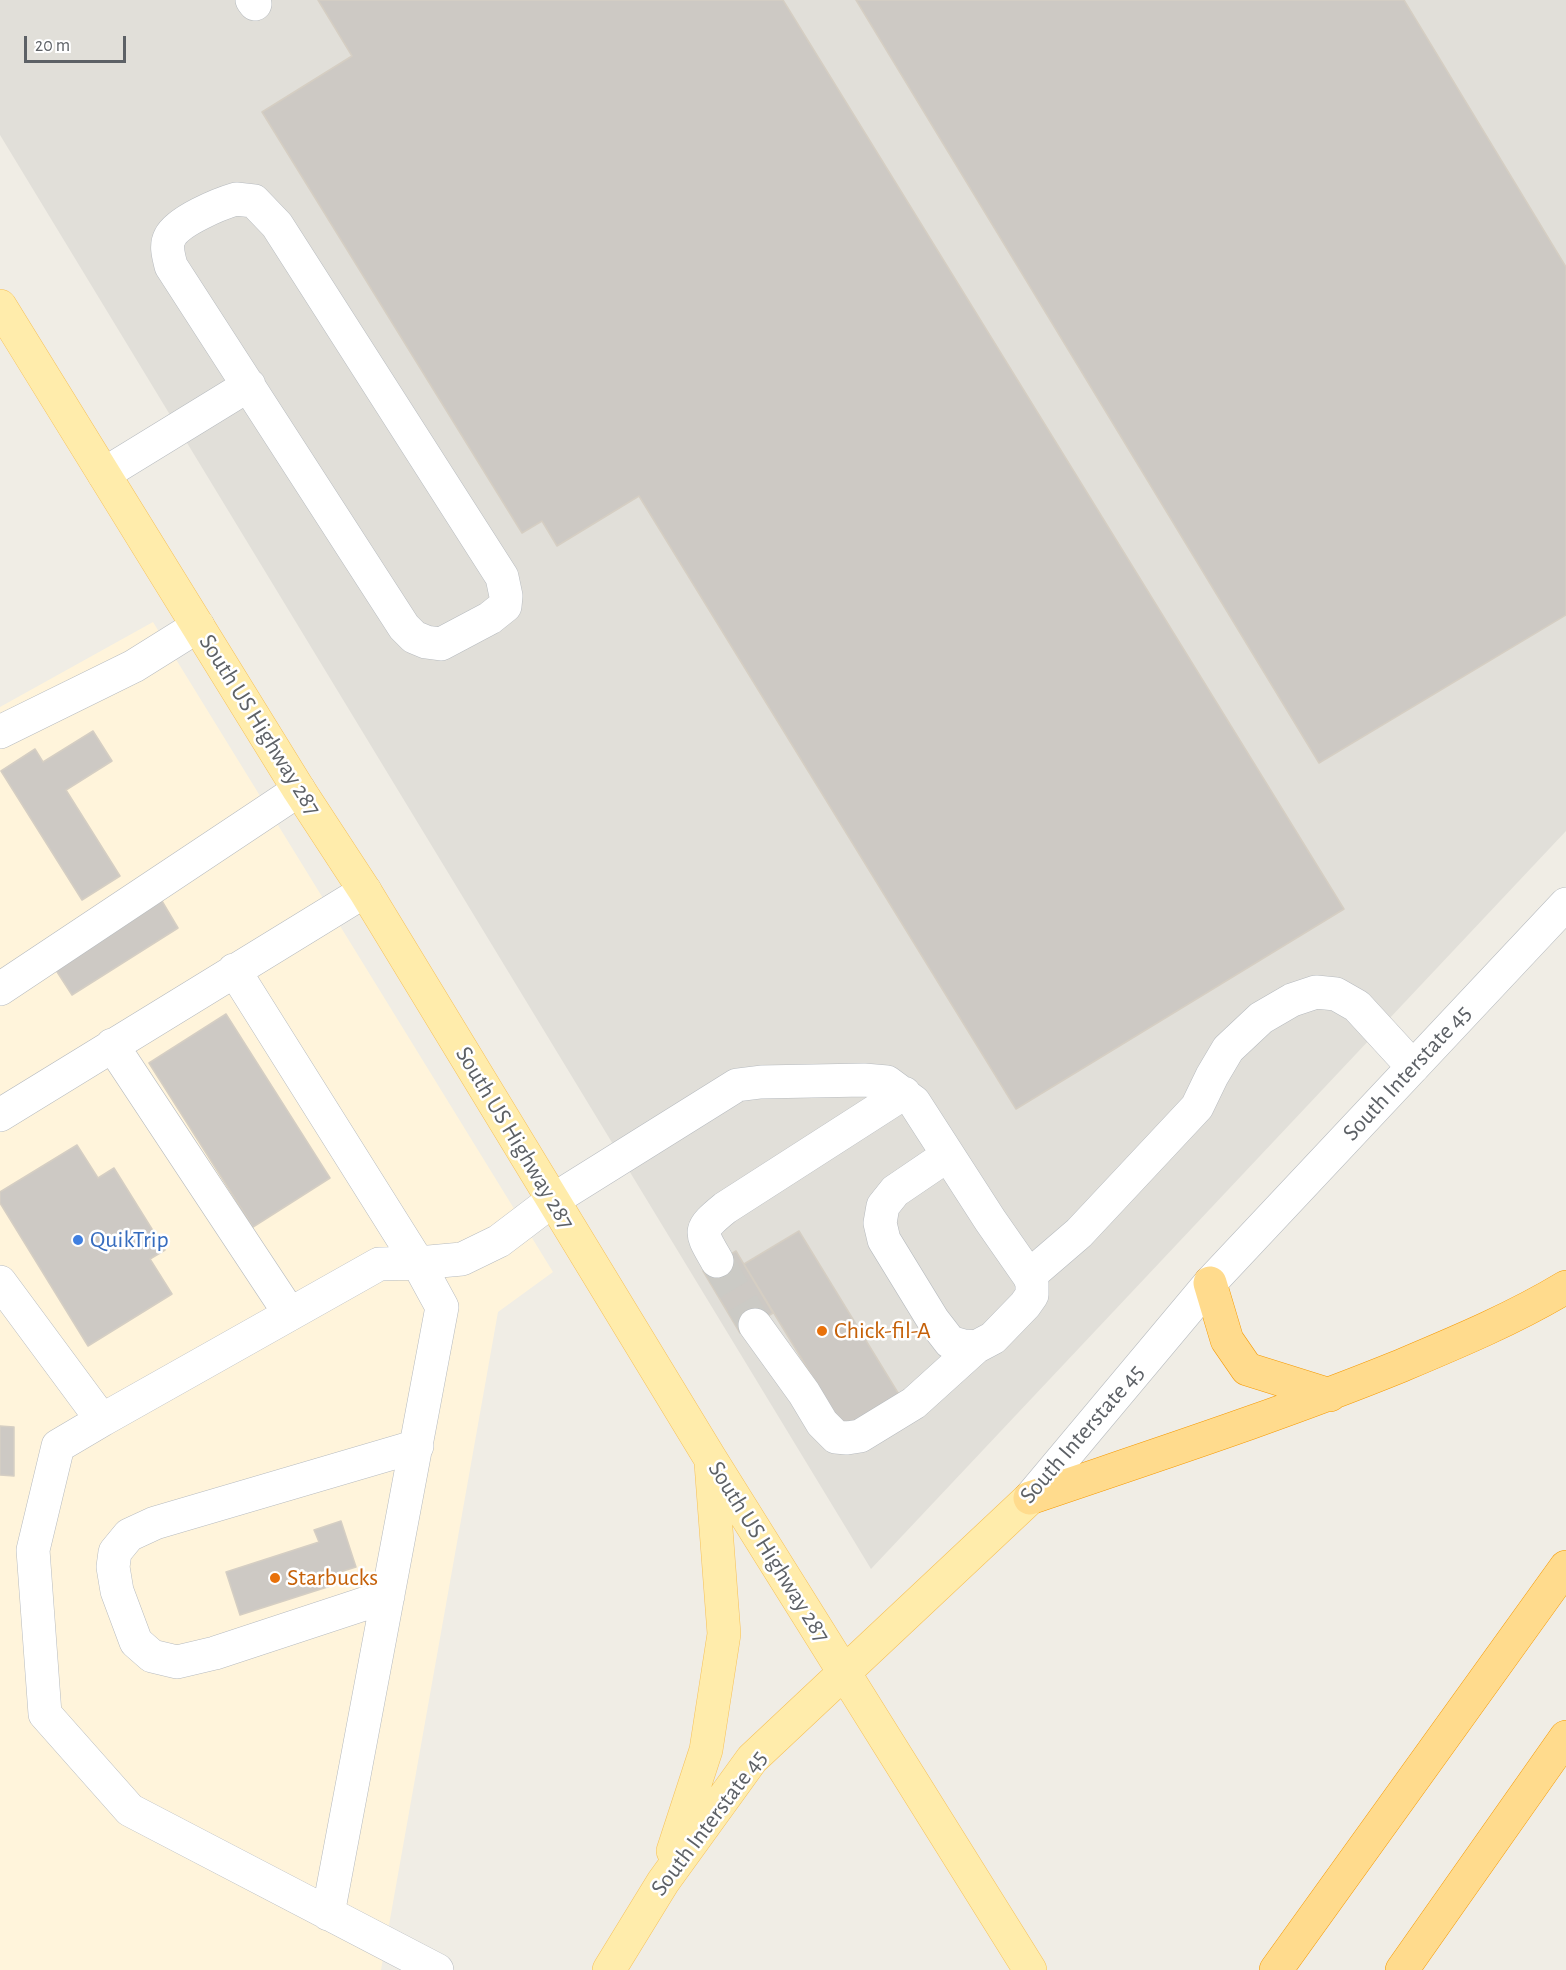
<!DOCTYPE html>
<html>
<head>
<meta charset="utf-8">
<style>
  body { margin:0 }
  #map { position:relative; width:1566px; height:1970px; overflow:hidden; background:#f0ede5; font-family:"Alegreya Sans",sans-serif }
  canvas { display:block }
  .scale { position:absolute; left:24px; top:36px; width:102px; height:27px; box-sizing:border-box; border:3px solid #5d6166; border-top:0; padding-left:8px; font-size:18px; line-height:21px; white-space:nowrap; color:#5d6166; -webkit-text-stroke:4px #fff; paint-order:stroke }
</style>
</head>
<body>
<div id="map">
<canvas width="1566" height="1970"></canvas>
<div class="scale">20 m</div>
</div>
<script>
const c = document.querySelector('canvas').getContext('2d');
c.lineJoin = 'round';
function paint(path, color) {
  c.fillStyle = color;
  c.fill(path, 'evenodd');
}
function stroke(path, color, width, dash) {
  c.strokeStyle = color;
  c.lineWidth = width;
  c.lineCap = dash ? 'butt' : 'round';
  c.setLineDash(dash || []);
  c.stroke(path);
}
function label(font, color, halo, rows, align = 'center') {
  c.font = font + ' "Alegreya Sans",sans-serif';
  c.lineWidth = 5;
  c.setLineDash([]);
  c.textBaseline = 'middle';
  c.strokeStyle = halo;
  c.fillStyle = color;
  for (const [text, x, y, turn = 0] of rows) {
    c.save();
    c.translate(x, y);
    c.rotate((+turn || 0) * Math.PI / 180);
    c.textAlign = isNaN(turn) ? turn : align;
    if (halo) c.strokeText(text, 0, 0);
    c.fillText(text, 0, 0);
    c.restore();
  }
}
paint(new Path2D(`
  M153 622 553 1272 498 1312 381 1970H0V707Z`), '#fff4db');
paint(new Path2D(`
  M0 0H1566V831L871 1569 0 135Z`), '#e1dfd9');
const building = new Path2D(`
  M318 0H783L1344 909 1016 1109 639 496 557 546 542 521 522 533 262 112 352 56Z
  M856 0H1404L1566 267V615L1319 763Z
  M93 731 112 761 66 790 120 876 82 900 1 771 35 749 43 762Z
  M159 896 178 928 72 995 52 964Z
  M226 1014 330 1178 253 1227 149 1063Z
  M77 1145 98 1178 114 1168 165 1250 150 1259 172 1294 88 1346 0 1203V1192Z
  M799 1231 903 1401 848 1435 744 1264Z
  M736 1251 773 1313 740 1333 703 1271Z
  M0 1426 14 1427V1476L0 1475Z
  M341 1521 356 1567 340 1572 343 1582 240 1615 226 1572 319 1542 314 1530Z`);
paint(building, '#cdc9c4');
stroke(building, '#d5cec3', 1.5);
stroke(new Path2D(`
  M717 1261 755 1325`), '#cbcac5', 33, [33, 16]);
const minor = new Path2D(`
  M252 0 255 4
  M236 199 254 201 277 225 502 577 506 596 505 606 490 618 441 644 426 642 414 637 404 627 171 266C169 257 165 246 170 237 178 221 219 204 236 199Z
  M104 474 249 385
  M0 732 134 666 198 626
  M234 970 418 1263 442 1307 328 1914
  M0 989 299 790
  M112 1045 290 1314
  M0 1115 365 891
  M948 1155 895 1191 883 1206 880 1223 884 1240 933 1320 950 1342 964 1346 976 1347 993 1338 1025 1305 1032 1295V1283L1029 1276
  M717 1261C700 1231 697 1231 725 1208L904 1093
  M0 1282 102 1420 58 1446 33 1550 45 1714 130 1810 437 1970
  M755 1325 804 1393 822 1423 836 1437 847 1438 860 1436 914 1403 976 1347
  M102 1420 379 1264 418 1263 462 1259 499 1241 553 1200 737 1085 761 1082 864 1080 887 1082 914 1102 990 1220 1029 1276 1079 1233 1197 1107 1212 1076 1228 1049 1261 1018 1292 1000 1316 992 1336 994 1357 1006 1413 1067
  M1030 1498 1210 1283 1566 904
  M388 1596 215 1653 177 1662 152 1656 136 1642 117 1591 113 1567 115 1552 129 1535 155 1523 417 1446`);
const major = new Path2D(`
  M0 306 299 790 365 891 710 1458 1030 1970
  M673 1851 706 1750 724 1634 711 1463
  M609 1970 663 1882 752 1759 1030 1498`);
const highway = new Path2D(`
  M1210 1283 1227 1340 1247 1369 1330 1395
  M1030 1498C1153 1456 1277 1416 1398 1367 1455 1343 1513 1319 1566 1287
  M1276 1970 1566 1567
  M1402 1970 1566 1737`);
stroke(minor, '#b7bbbf', 34);
stroke(major, '#f6c057', 34);
stroke(highway, '#f59900', 34);
stroke(minor, '#fff', 33);
stroke(major, '#ffecab', 33);
stroke(highway, '#ffdb8d', 33);
for (const [x, y, r, color] of [
  [78,1240,6,"#3f7fe0"],
  [822,1331,6,"#e8710a"],
  [275,1578,6,"#e8710a"]
]) {
  const dot = new Path2D();
  dot.arc(x, y, r, 0, 2 * Math.PI);
  c.fillStyle = color;
  c.fill(dot);
  stroke(dot, '#fff', 2);
}
label('24px', '#5d6166', '#fff', [
  ["South US Highway 287",260,725,58],
  ["South Interstate 45",1407,1073,-47],
  ["South US Highway 287",515,1138,59],
  ["South Interstate 45",1082,1434,-49],
  ["South US Highway 287",769,1552,58],
  ["South Interstate 45",709,1823,-53]
]);
label('24px', '#366cbe', '#fff', [
  ["QuikTrip",90,1240]
], 'left');
label('24px', '#c56008', '#fff', [
  ["Chick-fil-A",834,1331],
  ["Starbucks",287,1578]
], 'left');
</script>
</body>
</html>
